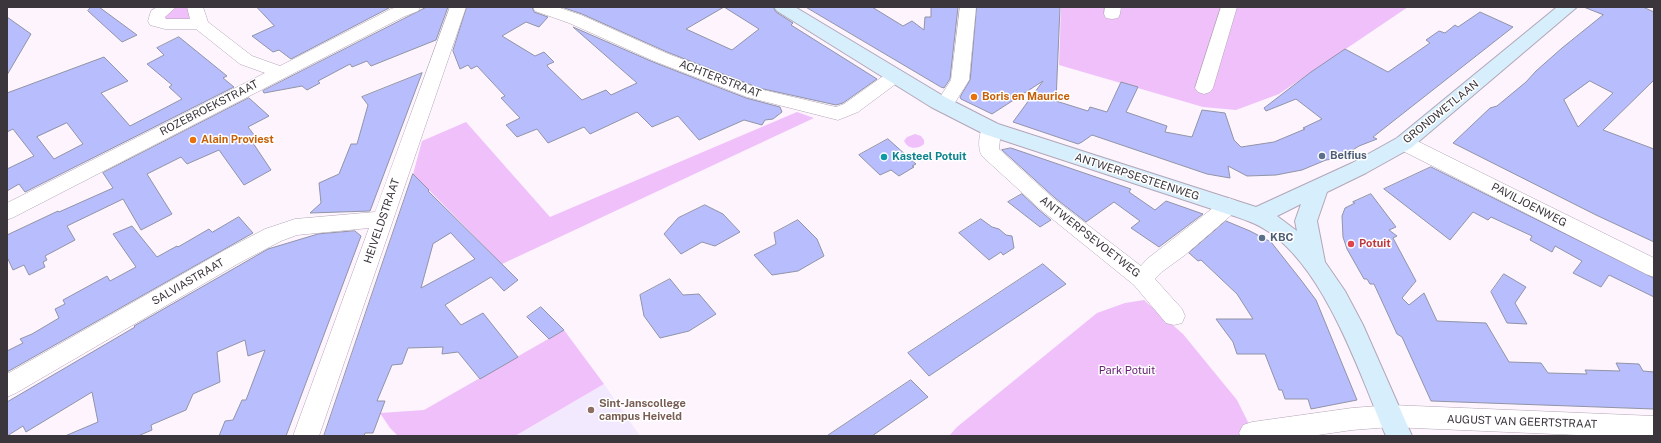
<!DOCTYPE html>
<html>
<head>
<meta charset="utf-8">
<style>
  body { margin:0 }
  #map { position:relative; width:1661px; height:443px; overflow:hidden; background:#fdf4fe; font-family:"Public Sans",sans-serif }
  canvas { display:block }
  .frame { position:absolute; inset:0; border:8px solid #3b363c; pointer-events:none }
</style>
</head>
<body>
<div id="map">
<canvas width="1661" height="443"></canvas>
<div class="frame"></div>
</div>
<script>
const c = document.querySelector('canvas').getContext('2d');
c.lineJoin = 'round';
function paint(path, color) {
  c.fillStyle = color;
  c.fill(path, 'evenodd');
}
function stroke(path, color, width, dash) {
  c.strokeStyle = color;
  c.lineWidth = width;
  c.lineCap = dash ? 'butt' : 'round';
  c.setLineDash(dash || []);
  c.stroke(path);
}
function label(font, color, halo, rows, align = 'center') {
  c.font = font + ' "Public Sans",sans-serif';
  c.lineWidth = 3;
  c.setLineDash([]);
  c.textBaseline = 'middle';
  c.strokeStyle = halo;
  c.fillStyle = color;
  for (const [text, x, y, turn = 0] of rows) {
    c.save();
    c.translate(x, y);
    c.rotate((+turn || 0) * Math.PI / 180);
    c.textAlign = isNaN(turn) ? turn : align;
    if (halo) c.strokeText(text, 0, 0);
    c.fillText(text, 0, 0);
    c.restore();
  }
}
paint(new Path2D(`
  M604 384 640 436H515Z`), '#f2e9fe');
paint(new Path2D(`
  M179 7H188L192 17 188 20H165L164 14 174 8Z
  M1061 7H1408L1279 94 1236 110 1203 107 1059 65Z
  M797 112 814 118 502 264 416 177 412 178 422 141 466 122 550 217Z
  M915 134 921 136 924 140V144C917 150 908 149 904 141L907 137Z
  M1144 300 1183 334 1237 400 1255 436H949L957 427 1097 313 1125 303Z
  M564 330 604 384 515 436H398L390 428 380 413 424 410Z`), '#f0c0fa');
const building = new Path2D(`
  M91 7H99L137 35 122 42 88 11Z
  M257 7H388L389 8 291 59 279 50 273 52 252 36 274 26Z
  M427 7H448L436 40 371 66 367 61 352 67 350 64 318 81 320 83 307 90 302 86 264 93 263 91Z
  M467 7H532L534 12 548 17 539 27 526 22 502 36 535 56 544 52 554 62 547 65 548 67 582 100 606 90 611 95 637 83 573 27 653 62 746 98 780 107 782 112 773 119 765 120 762 125 744 120 699 140 678 116 652 127 637 112 590 134 584 127 548 143 537 129 517 137 506 125 520 118 501 98 505 96 477 66 471 69 468 65 460 69 453 51Z
  M562 7H724L686 29 732 50 759 29 724 7H773L776 12 793 23 791 25 877 79 843 103 836 105 759 88 667 52 582 14Z
  M806 7H872L903 26 912 21 924 30 925 17H931V7H958L950 79 944 88 941 87Z
  M977 7H1060L1056 101 1088 111 1090 107 1107 112 1121 82 1138 87 1126 112 1167 126 1165 132 1192 137 1202 110 1225 113 1234 140 1241 147 1274 142 1305 129 1303 128 1322 119 1296 99 1266 111 1264 108 1311 72 1345 49 1388 72 1430 43 1426 40 1439 31 1445 33 1455 25 1458 27 1480 12 1513 27 1373 137 1377 139 1359 146 1340 158 1326 160 1302 170 1276 175 1247 176 1228 166 1230 178 1207 174 1092 135 1082 142 1078 144 1013 122 1043 81 992 114 961 99 960 97 970 80Z
  M1584 7H1643L1654 12V80L1603 130 1654 149V242L1596 215 1453 143 1490 108 1497 106 1526 82 1536 71 1562 48 1603 15ZM1590 81 1613 93 1578 127 1564 100Z
  M7 17 31 34 7 75Z
  M179 37 227 76 223 78 234 87 25 192 19 184 7 191V169L34 156 13 129 7 132V93L104 57 128 81 101 93 130 126 182 99 169 87 172 85 147 64 164 55 157 48ZM67 123 83 144 54 159 37 137Z
  M422 73 370 211 310 213 321 203 319 183 339 174 351 144H357L368 105 362 97Z
  M249 98 269 116 248 127 258 140 253 143 271 170 244 185 219 150 187 164 181 157 147 174 172 214 141 230 123 199 67 226 75 240 45 256 47 260 43 262 45 267 29 275 24 265 13 270 7 257V235L58 211 59 212 113 188 103 173Z
  M888 139 916 164 912 166 914 167 899 176 891 170 880 175 859 155Z
  M1011 148 1131 189 1129 192 1155 210 1166 201 1203 214 1159 247 1131 228 1140 221 1114 202 1086 222 1055 198 1002 150Z
  M1431 167 1654 278V297L1609 275 1601 287 1573 273 1582 261 1555 246 1552 252 1530 240 1532 236 1491 217 1488 220 1473 212 1450 240 1384 189Z
  M413 174 429 190 428 191 518 280 504 291 491 277 445 305 461 325 483 313 518 357 480 379 458 352 442 354 443 347 408 348 402 364 392 365 377 401H385L373 433H365L364 436H324ZM451 233 475 259 421 288 433 244Z
  M1022 194 1039 210 1051 220 1040 227 1008 202Z
  M1371 194 1396 227 1389 230 1397 236 1393 238 1416 281 1402 298 1409 305 1424 293 1437 321 1486 323 1509 362 1541 363 1548 373 1587 374 1585 370 1620 371 1616 363 1639 364 1643 371 1654 372V409L1431 401 1402 337 1397 334 1374 284H1370L1367 279H1364L1347 249 1343 237 1342 216 1345 208 1355 203 1353 202Z
  M705 205 723 214 740 232 715 246 702 242 681 254 664 234 678 218Z
  M239 217 253 233 7 372V351L23 343 20 339 32 334 59 318 55 309 65 304 63 300 107 276 110 281 136 267 113 234 132 226 157 257 177 246 178 247 209 229 212 232Z
  M981 219 992 227 999 229 1006 235 1012 236 1014 248 1003 255 1001 252 989 260 959 233Z
  M798 220 817 239 824 256 798 271 772 275 754 255 776 244 774 233Z
  M1226 221 1250 231 1271 242 1301 280 1316 300 1357 400 1311 409 1308 399H1285L1282 390H1279L1265 354H1237L1233 342 1216 319H1253L1237 294 1201 260 1198 261 1189 253Z
  M355 231 361 236 286 436H219L225 421 233 420 242 400H246L265 350 248 356 245 340 217 352 220 382 193 394 186 410 151 425 152 430 138 436H65L98 422 92 392 26 432 23 426 7 436V402L135 327 134 326 268 249 318 234Z
  M1043 264 1066 284 929 376 908 353Z
  M1504 274 1526 287 1515 303 1527 324 1507 323 1491 292Z
  M670 279 683 295 699 294 716 314 689 331 660 338 644 316 640 295Z
  M541 307 564 330 549 339 527 317Z
  M911 380 928 397 872 436H827Z`);
paint(building, '#b7bdfd');
stroke(building, '#9193a6', 1);
const street = new Path2D(`
  M157 7H176L165 17 166 19H190L187 7H203L208 22 252 56 280 66 391 9 397 7H420L418 11 403 17 14 217 7 220V203L265 73 240 64 196 29H165L150 25 148 21 151 11Z
  M450 7H466L319 436H293L369 228 297 235 281 241 241 262 16 393 7 397V374L225 250 265 229 295 219 375 212Z
  M533 7H557L581 15 666 53 759 89 836 107 844 104 889 72 895 70 901 72 904 76 901 80 858 112 838 120 747 97 654 61 569 23 535 11Z
  M960 7H976L969 80 951 109 944 111 937 109 935 105 951 80Z
  M1105 7H1121L1120 14 1118 18 1112 19 1106 18 1104 14Z
  M1221 7H1237L1213 88 1210 92 1204 94 1198 92 1195 88Z
  M991 123 998 124 1001 129 999 149 1054 199 1141 266 1147 259 1222 201 1229 198 1236 201 1239 206 1236 211 1185 255 1163 271 1155 279 1182 309 1185 316 1182 323 1174 325 1166 323 1134 285 1040 209 982 156C977 148 979 132 984 124Z
  M1404 136 1411 138 1654 258V277L1646 274 1397 148 1394 143 1397 138Z
  M1391 405 1654 416V436H1601L1391 427 1352 430 1311 436H1241L1239 433 1243 425 1252 422 1352 408Z`);
const secondary = new Path2D(`
  M774 7H795L945 97 998 124 1256 207 1352 163 1397 138 1557 7H1577L1411 148 1366 173 1327 192 1317 221 1325 262 1345 291 1363 325 1412 436H1386C1360 374 1326 271 1269 232 1255 222 1237 217 1221 212L984 134 931 107 777 11ZM1301 204 1295 221 1297 231 1277 216Z`);
stroke(street, '#b3a6b5', 1);
stroke(secondary, '#b3a6b5', 2);
paint(street, '#fff');
paint(secondary, '#d7eefd');
for (const [x, y, r, color] of [
  [974,97,4,"#e8710a"],
  [193,140,4,"#e8710a"],
  [1322,156,4,"#5c6f8a"],
  [884,157,4,"#0f9aa8"],
  [1262,238,4,"#5c6f8a"],
  [1351,244,4,"#e0444e"],
  [591,410,4,"#8d6e63"]
]) {
  const dot = new Path2D();
  dot.arc(x, y, r, 0, 2 * Math.PI);
  c.fillStyle = color;
  c.fill(dot);
  stroke(dot, '#fff', 1.5);
}
label('11px', '#3b363c', '#fff', [
  ["ACHTERSTRAAT",720,79,21],
  ["ROZEBROEKSTRAAT",209,108,-27],
  ["GRONDWETLAAN",1441,112,-39],
  ["ANTWERPSESTEENWEG",1137,177,18],
  ["PAVILJOENWEG",1529,205,27],
  ["HEIVELDSTRAAT",382,221,-71],
  ["ANTWERPSEVOETWEG",1090,237,38],
  ["SALVIASTRAAT",188,282,-30],
  ["AUGUST VAN GEERTSTRAAT",1522,422,2]
]);
label('bold 11px', '#c56008', '#fff', [
  ["Boris en Maurice",982,97],
  ["Alain Proviest",201,140]
], 'left');
label('bold 11px', '#4e5e75', '#fff', [
  ["Belfius",1330,156],
  ["KBC",1270,238]
], 'left');
label('bold 11px', '#0d838f', '#fff', [
  ["Kasteel Potuit",892,157]
], 'left');
label('bold 11px', '#be3a42', '#fff', [
  ["Potuit",1359,244]
], 'left');
label('11px', '#652172', '#fff', [
  ["Park Potuit",1127,371]
]);
label('bold 11px', '#785e54', '#fff', [
  ["Sint-Janscollege",599,404],
  ["campus Heiveld",599,417]
], 'left');
</script>
</body>
</html>
